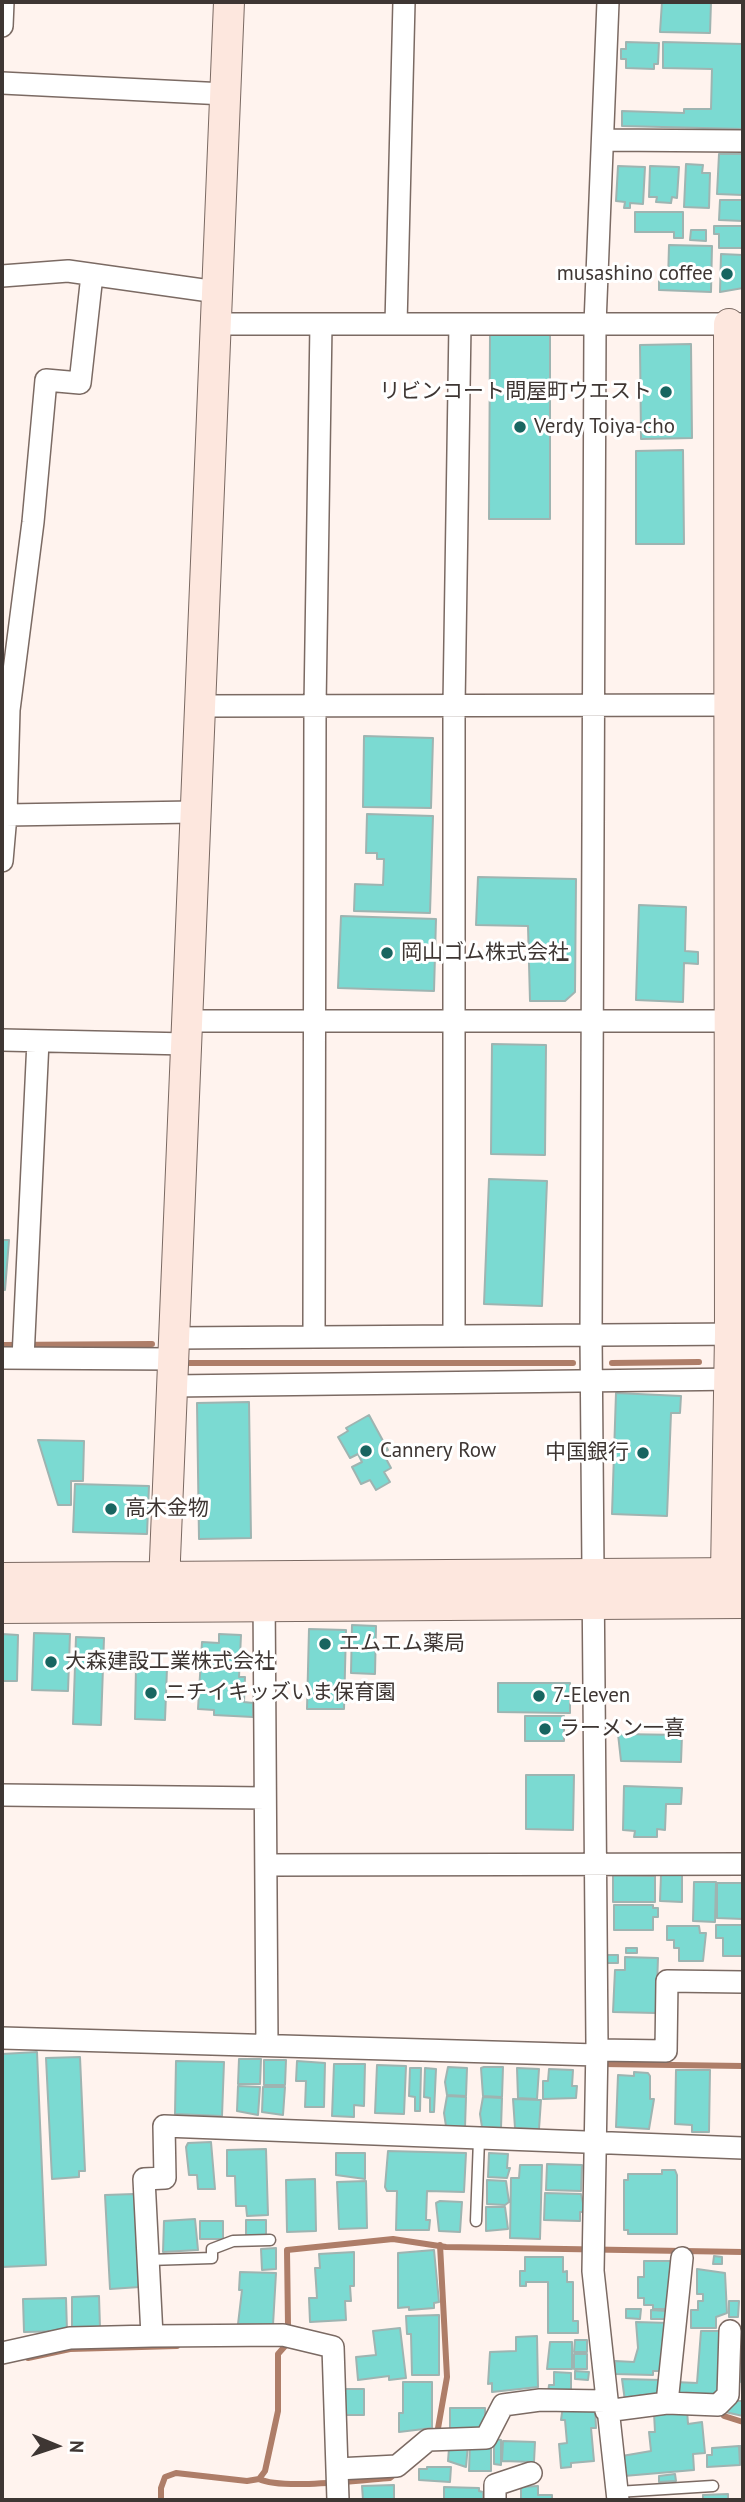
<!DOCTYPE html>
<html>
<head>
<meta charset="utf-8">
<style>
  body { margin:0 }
  #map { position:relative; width:745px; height:2502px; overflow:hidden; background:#fff3ee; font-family:"PT Sans",sans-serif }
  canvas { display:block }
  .frame { position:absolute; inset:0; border:4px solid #3e3633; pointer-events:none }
  .north { position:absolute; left:21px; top:2411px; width:70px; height:70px; -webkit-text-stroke:5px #fff; paint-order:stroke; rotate:92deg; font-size:19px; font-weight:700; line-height:28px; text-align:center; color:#3e3633 }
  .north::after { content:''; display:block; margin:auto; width:24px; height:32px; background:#3e3633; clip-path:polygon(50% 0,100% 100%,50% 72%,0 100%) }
</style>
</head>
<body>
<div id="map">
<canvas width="745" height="2502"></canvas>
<div class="frame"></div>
<div class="north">N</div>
</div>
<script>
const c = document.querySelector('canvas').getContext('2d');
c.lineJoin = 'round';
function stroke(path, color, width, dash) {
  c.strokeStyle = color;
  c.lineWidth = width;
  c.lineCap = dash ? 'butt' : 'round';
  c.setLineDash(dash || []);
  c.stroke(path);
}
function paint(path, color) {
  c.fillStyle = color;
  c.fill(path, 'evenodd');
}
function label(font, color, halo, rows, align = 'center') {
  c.font = font + ' "PT Sans","Noto Sans JP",sans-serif';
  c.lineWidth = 6;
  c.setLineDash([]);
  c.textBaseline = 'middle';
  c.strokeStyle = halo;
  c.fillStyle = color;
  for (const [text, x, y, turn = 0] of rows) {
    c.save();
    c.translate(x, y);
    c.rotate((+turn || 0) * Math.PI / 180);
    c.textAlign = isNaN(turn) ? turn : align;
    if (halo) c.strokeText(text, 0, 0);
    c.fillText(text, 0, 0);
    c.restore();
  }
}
stroke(new Path2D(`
  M2 1345 152 1344
  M187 1363H573
  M612 1363 699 1362
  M602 2064 743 2066
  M28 2358 70 2349 177 2346
  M724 2416 743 2422
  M437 2434 447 2377 440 2245
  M259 2479C281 2490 362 2480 390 2478L396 2473
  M161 2500V2488L165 2477 176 2473 247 2481 259 2479 265 2471 278 2411V2354L286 2345 288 2325 287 2250 393 2239 446 2247 743 2252`), '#ae7d68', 6);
const building = new Path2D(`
  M662 2H711L710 33 660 32Z
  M626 42 659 43 658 64H654V69L626 68V59H621V49H626Z
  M663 42 743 44V129L622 126V111L684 113V109H711L712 69 663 68Z
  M719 154H743V195L717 194Z
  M686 164 703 165 702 173H710L709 208 684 207Z
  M618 166 645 167 643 204 630 203V208H624L625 202 616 201Z
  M650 166 679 167 677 198 672 197 671 203 656 202 657 197H649Z
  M720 200H743V221L719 220Z
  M635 212H683V238H674V232H635Z
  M714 226H743V248H719V234H714Z
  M691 230H706V241L690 240Z
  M669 245 712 246 711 292 659 290V281H668Z
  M721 254 743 255V288L720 292Z
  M490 334H550V519H489Z
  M691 344 692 438 641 439 640 345Z
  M683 450 684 544H636V451Z
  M364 736 433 738 431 808 363 807Z
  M367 814 433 816 430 913 354 911 355 884 383 885 384 859H377V853H366Z
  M478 877 576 879 575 992 565 1001H530L528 926 476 925Z
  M639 905 686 907 685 951 698 952V964L684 963 683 1002 636 1000Z
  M341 916 436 919 434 991 338 988Z
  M492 1044 546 1045 545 1155 491 1154Z
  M489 1179 547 1181 542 1306 484 1304Z
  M2 1240H9L5 1290 2 1289Z
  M616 1393 681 1396 680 1413H671L667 1516 612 1514Z
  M249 1402 251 1538 199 1539 197 1403Z
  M369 1415 388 1450 383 1453 391 1468 384 1472 390 1482 376 1490 370 1480 361 1484 352 1467 362 1462 358 1454 350 1458 338 1437 348 1431 346 1428Z
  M38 1440 84 1441 83 1481H71V1505H58Z
  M75 1484 149 1486 147 1534 73 1532Z
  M352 1625 376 1626 375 1674 351 1673Z
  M309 1629 346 1630 344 1709H307Z
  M34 1633 70 1634 68 1691 32 1690Z
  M2 1634 18 1635 17 1681H2Z
  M219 1634 241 1635 239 1677H245L244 1702 253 1703V1717L214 1715V1710L198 1709 202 1642 219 1643Z
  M76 1637 104 1638 101 1725 73 1724Z
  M136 1667 167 1668 165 1720 135 1719Z
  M498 1683H570V1713L498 1712Z
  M525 1716H564V1741H525Z
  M618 1734 682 1735 681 1762 621 1761Z
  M526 1775H574L573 1830 526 1829Z
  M624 1786 682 1788 681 1804H666L665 1830 657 1829V1837H634L635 1831 623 1830Z
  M613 1875 655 1876V1902H613Z
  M661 1875H682V1902L660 1901Z
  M694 1882H716L715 1922 693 1921Z
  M717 1883H743V1919L717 1918Z
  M614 1905H653V1908H658V1917H653V1930H614Z
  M716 1925H743V1956H723V1938H716Z
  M667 1926H699L700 1933H706L703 1961H679V1948H674V1940H667Z
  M626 1948H637V1953H626Z
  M607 1955H618V1963H607Z
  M625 1957 658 1958 656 2013 613 2012 615 1970H625Z
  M37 2052 46 2265 2 2267V2054Z
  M80 2057 85 2171H79V2177L52 2179 46 2058Z
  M239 2059H261L260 2084H238Z
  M264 2060H286L285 2085H264Z
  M176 2061 224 2062 222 2116 175 2114Z
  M297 2061 325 2063 324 2107H305L306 2081H296Z
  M334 2064H365L364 2106 354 2105V2117L332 2116Z
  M377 2065 406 2066 404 2114 375 2113Z
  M448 2067 467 2068 466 2096 447 2095 445 2082Z
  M484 2067H503L502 2097 483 2096 481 2068Z
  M410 2068H421L420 2111H415V2097L409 2096Z
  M425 2068 436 2069 434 2112H430V2098L424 2097Z
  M517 2068 539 2069 537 2099 518 2098Z
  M549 2069 573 2070 572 2086H577L576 2098 543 2099V2081H548Z
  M676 2070H710L709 2132H692V2125L675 2124Z
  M634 2072 648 2073 650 2076V2099H654L649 2129 616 2127 618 2075 634 2076Z
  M238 2086 260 2087 258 2115 237 2111Z
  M263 2087H285L283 2115 262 2112Z
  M447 2096 466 2097 465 2127 446 2126 444 2113Z
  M483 2097 502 2098 501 2128 482 2127 480 2114Z
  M513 2099 541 2100 539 2129 515 2128Z
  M211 2142 215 2189H198L197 2175H189L186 2147 188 2143Z
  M266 2149 268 2215 247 2216 246 2206H236L235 2176H227V2150Z
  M388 2151 466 2153 464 2192 427 2191 426 2220H430L429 2230H396L397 2191H387L385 2187Z
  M336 2153H365V2179L336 2175Z
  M489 2153 508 2154 507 2168H510L507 2178 488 2177Z
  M547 2164 582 2165 581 2191 546 2190Z
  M520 2165H542L540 2239 510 2238 511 2178H519Z
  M662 2170H675L677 2175V2234H628V2230H624V2180H628V2174H662Z
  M315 2179 316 2231 287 2232 286 2180Z
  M487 2180 506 2181 509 2202 505 2205 487 2204Z
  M366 2181 367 2228 339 2229 337 2182Z
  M545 2193 581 2194 585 2212H580V2221L544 2220Z
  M134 2194 140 2287 110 2289 105 2195Z
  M440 2201 462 2202 460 2232 439 2231 436 2203Z
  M486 2207H505L508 2229 486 2231Z
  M195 2219 198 2250 163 2252 164 2221Z
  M246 2220H266V2236L246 2237Z
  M200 2221H223V2239H200Z
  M276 2248V2269L262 2270 261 2249Z
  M434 2250 439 2302 434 2303V2308L409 2310V2307L398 2308V2253Z
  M354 2252V2286H350L351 2301H345L346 2320 310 2322 309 2298H317L315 2268H320L319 2254Z
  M714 2256 722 2257V2264H713Z
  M525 2257H563V2272L567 2271V2282H573V2321H578V2333H548V2282H526V2286H520V2271H525Z
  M644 2261H674L670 2309H653V2305H644V2298H638V2277H644Z
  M697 2269 725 2273 727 2313 716 2317V2328H691V2310H698V2301H703V2294H697Z
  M240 2272 276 2273 273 2325 238 2324 242 2290H239Z
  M99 2296 100 2328H72V2297Z
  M66 2298 67 2331 24 2332 23 2299Z
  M729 2301H739L738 2317H729Z
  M626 2309H641L640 2319 626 2318Z
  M651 2310 667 2311 666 2319H651Z
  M439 2315V2375H412L411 2334H407L406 2316Z
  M636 2322 669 2323 666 2371H653V2375L615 2374V2361L634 2362 638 2348Z
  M400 2328 406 2378 389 2380V2376L358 2380 356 2357 376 2355 373 2331Z
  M701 2331H725L717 2397 674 2396 675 2382 697 2383Z
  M537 2336 538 2387 492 2392V2383L488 2384 490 2352 516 2351V2337Z
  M575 2340H587V2352H574Z
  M550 2342H572V2369H547Z
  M743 2352V2381L741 2382 740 2364H737L739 2353Z
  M574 2354H587V2369H574Z
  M575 2371 589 2372 588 2380 575 2379Z
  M554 2372 571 2373V2394L548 2393 549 2385H554Z
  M622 2379 661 2380V2395H640V2402L625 2401Z
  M403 2382H432V2428L399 2432V2413H403Z
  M341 2389H364V2415H344Z
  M730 2401H743V2416L725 2412Z
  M563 2406H595L596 2428H591L594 2461 571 2463V2467L561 2468 559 2444 567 2443 565 2420H561Z
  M450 2408H485V2432L450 2431Z
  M687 2410 688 2424 702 2422 705 2453 693 2454 694 2470 624 2476 622 2456 651 2451 649 2432H655L654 2413Z
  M494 2439 501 2440V2465L494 2464Z
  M503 2441 535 2442 534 2462 502 2461Z
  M468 2444 466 2467 448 2461 449 2448Z
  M470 2444H491V2471H469Z
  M739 2446 740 2465 707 2467V2455H712V2448Z
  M740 2446H743V2464H740Z
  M427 2467H451L450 2482 419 2480V2469H427Z
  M675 2474 676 2481 659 2482V2476Z
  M394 2485V2500H363L362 2486Z
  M538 2486V2495H552V2500H521V2487Z
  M444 2487 479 2488V2491L483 2492V2500H444Z
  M728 2494V2500H703V2495Z`);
paint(building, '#7bdad2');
stroke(building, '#9eb4b1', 2);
const lane = new Path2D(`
  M476 2221 479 2139
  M148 2260 212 2258V2249L233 2241 270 2240
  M617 2492 713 2486`);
const street = new Path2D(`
  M608 2 595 324 591 1334 597 2044 593 2271 618 2500
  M2 26 3 2
  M2 83 225 94
  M604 140 743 141
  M92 275 80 383 46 380 33 522 9 710 6 815 194 812
  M2 276 68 271 217 292
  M216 324H742
  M396 324 404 2
  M200 706 741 705
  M2 861 6 815
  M188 1021H743
  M2 1040 188 1044
  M454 1335V705L460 324
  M314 1336 315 706 321 324
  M174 1338 743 1334
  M2 1358 173 1359
  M23 1358 38 1041
  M172 1386 741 1379
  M264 1592 267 2045
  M2 1795 265 1798
  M267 1865 743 1864
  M2 2038 597 2055
  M597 2050 666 2051 667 1981 743 1982
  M152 2336 144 2179 165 2178 164 2126 743 2148
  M2 2353 70 2338 152 2336 283 2335 333 2347 338 2500
  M667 2403 682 2258
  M606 2411 667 2403 718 2405 728 2395 730 2331
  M337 2469 397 2466 428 2440 486 2438 503 2405 540 2400 605 2401
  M495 2500V2485L531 2473`);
const secondary = new Path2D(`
  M726 1573 730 1334 729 324
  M2 1578 743 1573
  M163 1607 229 2
  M2 1608 743 1603`);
stroke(lane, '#7b6a63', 13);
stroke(street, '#7b6a63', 24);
stroke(secondary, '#7b6a63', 32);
stroke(lane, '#fff', 10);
stroke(street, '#fff', 21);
stroke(secondary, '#fde7de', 30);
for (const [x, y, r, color] of [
  [727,274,7,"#186560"],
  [666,392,7,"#186560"],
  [520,427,7,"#186560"],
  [387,953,7,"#186560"],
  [366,1451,7,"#186560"],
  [643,1453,7,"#186560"],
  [111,1509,7,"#186560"],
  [325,1644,7,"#186560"],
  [51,1662,7,"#186560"],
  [151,1693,7,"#186560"],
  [539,1696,7,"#186560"],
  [545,1729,7,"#186560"]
]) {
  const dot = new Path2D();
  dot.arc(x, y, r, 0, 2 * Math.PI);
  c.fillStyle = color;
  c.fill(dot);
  stroke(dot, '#fff', 2.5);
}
label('21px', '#3e3633', '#fff', [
  ["musashino coffee",713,274,"right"],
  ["リビンコート問屋町ウエスト",652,392,"right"],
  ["Verdy Toiya-cho",534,427],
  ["岡山ゴム株式会社",401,953],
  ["Cannery Row",380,1451],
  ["中国銀行",629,1453,"right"],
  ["高木金物",125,1509],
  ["エムエム薬局",339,1644],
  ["大森建設工業株式会社",65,1662],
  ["ニチイキッズいま保育園",165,1693],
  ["7-Eleven",553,1696],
  ["ラーメン一喜",559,1729]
], 'left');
</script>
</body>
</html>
